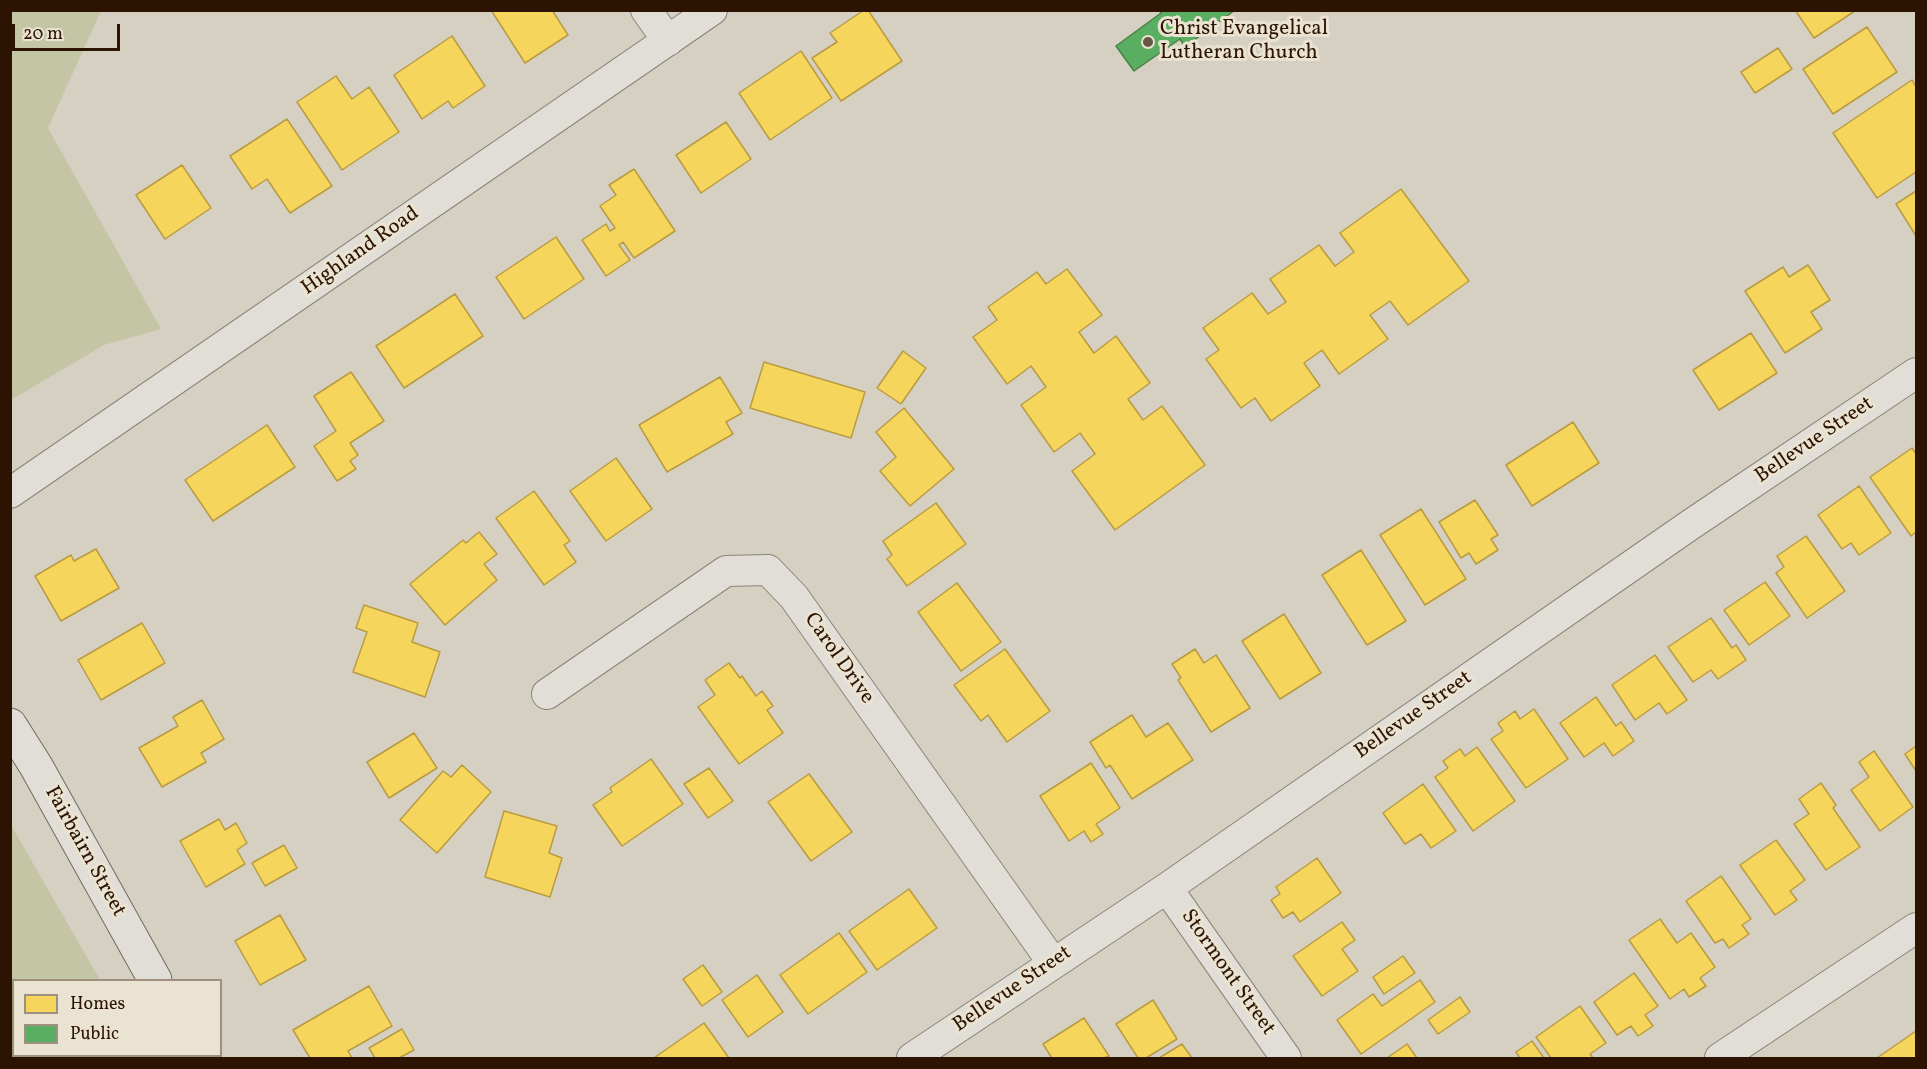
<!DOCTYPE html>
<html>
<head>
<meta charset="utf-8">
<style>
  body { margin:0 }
  #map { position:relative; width:1927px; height:1069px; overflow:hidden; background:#d6d0c2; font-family:Vollkorn,serif }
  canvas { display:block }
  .frame { position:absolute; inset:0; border:12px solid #2c1302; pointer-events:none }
  .legend { position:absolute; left:12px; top:979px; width:210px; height:78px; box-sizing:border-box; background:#eae3d2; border:2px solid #9e907f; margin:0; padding:8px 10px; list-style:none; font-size:18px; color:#2c1302 }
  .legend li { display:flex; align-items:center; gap:12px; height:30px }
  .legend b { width:30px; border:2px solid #9e907f }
  .scale { position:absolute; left:12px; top:24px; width:108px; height:27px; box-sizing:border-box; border:3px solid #2c1302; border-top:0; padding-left:8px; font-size:18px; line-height:21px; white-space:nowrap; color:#2c1302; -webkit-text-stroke:4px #eae3d2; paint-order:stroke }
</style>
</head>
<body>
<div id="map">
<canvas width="1927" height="1069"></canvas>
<div class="frame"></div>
<ul class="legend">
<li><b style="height:16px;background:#f6d55c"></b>Homes</li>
<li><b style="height:16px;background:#5aae61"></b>Public</li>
</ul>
<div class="scale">20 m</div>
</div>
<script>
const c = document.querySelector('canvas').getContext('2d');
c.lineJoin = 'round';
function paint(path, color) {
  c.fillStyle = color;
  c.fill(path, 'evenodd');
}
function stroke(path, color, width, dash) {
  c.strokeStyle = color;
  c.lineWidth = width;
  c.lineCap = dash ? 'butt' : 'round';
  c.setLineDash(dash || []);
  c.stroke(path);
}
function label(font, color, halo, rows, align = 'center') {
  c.font = font + ' Vollkorn,serif';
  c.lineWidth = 6;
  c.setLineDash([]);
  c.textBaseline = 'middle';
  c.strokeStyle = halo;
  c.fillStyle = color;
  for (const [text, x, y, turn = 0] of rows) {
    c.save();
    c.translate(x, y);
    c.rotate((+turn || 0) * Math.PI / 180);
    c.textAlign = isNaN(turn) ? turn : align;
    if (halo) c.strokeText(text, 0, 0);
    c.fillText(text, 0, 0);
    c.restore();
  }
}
paint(new Path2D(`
  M10 11H101L48 128 161 329 104 345 11 400Z
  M11 825 100 980H14V1056H143L145 1058H11Z`), '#c4c5a5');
const homes = new Path2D(`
  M491 10H552L568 35 525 63Z
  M864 10H868L902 61 841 101 812 58 837 42 830 33Z
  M1795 10H1855V11L1814 38Z
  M1867 27 1897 72 1833 114 1803 69Z
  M452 36 485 86 453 108 448 101 422 119 394 75Z
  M1778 48 1792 69 1755 93 1741 72Z
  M801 51 832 98 770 140 739 93Z
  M336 76 352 99 369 87 399 132 342 170 297 102Z
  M1912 80 1916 87V172L1877 198 1833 133Z
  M287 119 332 186 290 213 267 179 252 189 230 156Z
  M726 122 751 159 701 193 676 155Z
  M182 165 211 208 165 239 136 195Z
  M634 169 675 231 634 258 623 242 619 245 630 260 606 276 582 240 606 224 610 231 615 228 600 206 616 195 609 185Z
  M1401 189 1469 281 1408 325 1390 301 1370 315 1388 339 1339 374 1322 350 1304 363 1320 386 1271 421 1255 398 1241 408 1206 359 1219 350 1203 328 1252 293 1268 314 1286 302 1270 279 1319 245 1335 266 1354 252 1340 233Z
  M1916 191V236L1896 204Z
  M556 237 584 279 524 319 496 277Z
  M1808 265 1830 300 1811 312 1822 329 1785 353 1745 291 1783 267 1789 277Z
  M1067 269 1102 315 1079 332 1094 353 1116 336 1150 383 1128 399 1143 420 1162 406 1205 465 1115 530 1072 471 1095 454 1080 433 1054 452 1021 405 1046 387 1031 366 1007 384 973 337 997 320 988 307 1037 272 1046 284Z
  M455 294 483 336 404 388 376 346Z
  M1751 333 1777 373 1719 410 1693 370Z
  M903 351 926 368 901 404 877 388Z
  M764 362 865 392 851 438 750 408Z
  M351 372 384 421 350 443 358 455 350 461 356 469 337 481 314 446 336 431 314 396Z
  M720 377 742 413 726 422 733 434 667 472 639 425Z
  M904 408 954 469 910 506 880 471 896 457 876 432Z
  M1573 422 1599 463 1532 506 1506 465Z
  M267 425 295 467 213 521 185 480Z
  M1912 448 1916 454V532L1911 536 1870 477Z
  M616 458 652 509 606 541 570 491Z
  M1859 486 1891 533 1859 555 1851 543 1842 549 1818 515Z
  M534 491 570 541 564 545 576 562 544 585 496 518Z
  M1475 500 1498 535 1491 539 1498 550 1476 564 1469 553 1461 558 1439 522Z
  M936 503 966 544 907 586 887 559 892 555 883 541Z
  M1421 509 1466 579 1425 605 1380 535Z
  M479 532 497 554 484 564 497 580 445 625 410 584 463 540 466 543Z
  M1806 536 1845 591 1807 618 1776 573 1784 567 1777 556Z
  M96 549 119 588 61 621 35 576 71 555 74 561Z
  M1361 550 1406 621 1367 645 1322 575Z
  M1765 582 1790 616 1749 645 1724 610Z
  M957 583 1001 642 961 671 918 612Z
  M364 605 418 623 412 642 440 652 425 697 353 672 367 632 356 628Z
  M1284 614 1321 673 1280 699 1242 641Z
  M1711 618 1732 648 1736 645 1746 660 1718 679 1711 670 1693 682 1668 647Z
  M142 623 165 663 101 700 78 660Z
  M1005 649 1050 711 1007 742 988 715 981 721 954 685Z
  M1195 649 1204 663 1216 655 1250 708 1211 732 1178 680 1181 678 1172 664Z
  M1655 655 1687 700 1667 714 1659 703 1635 720 1612 685Z
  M729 663 740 678 742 676 756 696 762 691 773 706 767 710 783 733 739 764 698 707 715 695 705 680Z
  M1596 697 1616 726 1621 722 1634 741 1613 756 1604 743 1584 757 1560 723Z
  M202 700 224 739 201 753 206 762 162 787 139 748 178 726 173 717Z
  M1534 709 1568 759 1526 788 1491 739 1503 731 1498 723 1515 711 1520 719Z
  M1132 715 1146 737 1168 723 1193 760 1132 799 1110 765 1106 768 1090 742Z
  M414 733 437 768 389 798 367 762Z
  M1916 746V771L1905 754Z
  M1477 747 1515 801 1473 831 1435 777 1448 768 1443 761 1460 749 1465 756Z
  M1874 751 1913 807 1880 831 1851 790 1869 777 1859 762Z
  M651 759 683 804 622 846 593 805 612 792 610 788Z
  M1091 763 1120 808 1096 824 1103 834 1091 842 1084 831 1069 841 1040 796Z
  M462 765 491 792 437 853 400 820 443 771 451 777Z
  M709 768 733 801 708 818 684 784Z
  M809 774 852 832 811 861 768 802Z
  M1821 783 1836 805 1833 808 1860 847 1826 870 1794 824 1809 814 1799 799Z
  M1423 784 1456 831 1431 848 1421 834 1405 844 1383 813Z
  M504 811 557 826 549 853 562 858 550 897 485 877Z
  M219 819 225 830 236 823 247 843 237 850 245 864 206 887 180 841Z
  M1776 840 1805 880 1790 891 1797 900 1775 915 1740 865Z
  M284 845 297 868 265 886 252 863Z
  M1317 858 1341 893 1300 922 1293 912 1283 918 1271 900 1280 894 1276 887Z
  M1721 876 1751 919 1742 925 1749 934 1729 948 1723 939 1715 943 1686 901Z
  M909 889 937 928 877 970 849 931Z
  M280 915 306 960 260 985 235 941Z
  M1660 919 1677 943 1691 933 1715 967 1700 978 1706 986 1689 997 1684 989 1670 999 1629 940Z
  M1342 922 1355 940 1342 949 1358 971 1322 996 1293 956Z
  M839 933 867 972 808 1014 780 975Z
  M1403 956 1415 973 1384 994 1373 977Z
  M703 965 722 992 702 1006 683 979Z
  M1634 973 1658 1006 1645 1015 1653 1026 1638 1036 1631 1026 1617 1035 1594 1002Z
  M757 975 783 1012 748 1037 722 1000Z
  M1420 980 1435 1002 1361 1054 1337 1020 1373 994 1382 1006Z
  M369 986 392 1026 348 1051 352 1058H310L293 1030Z
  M1460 997 1470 1012 1438 1034 1428 1020Z
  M1153 1000 1177 1039 1146 1058H1138L1116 1024Z
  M1580 1006 1606 1043 1590 1054 1593 1058H1551L1536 1037Z
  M1084 1018 1109 1056 1104 1058H1052L1043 1044Z
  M704 1023 729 1058H654Z
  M402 1029 414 1050 399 1058H375L369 1048Z
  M1916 1031V1058H1877Z
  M1532 1041 1544 1058H1520L1516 1052Z
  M1182 1044 1192 1058H1159Z
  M1407 1044 1417 1058H1387Z`);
paint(homes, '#f6d55c');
stroke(homes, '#b99b41', 1.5);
const public = new Path2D(`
  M1159 10H1235L1185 47 1180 39 1134 71 1116 46 1161 13Z`);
paint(public, '#5aae61');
stroke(public, '#4c8044', 1.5);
const minor = new Path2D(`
  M646 10 668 41
  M10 493 712 10
  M547 694 726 571 768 570 794 597 1053 963
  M1167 888 1286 1058
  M912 1058 1167 888 1690 525 1916 373
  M1720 1058 1916 928`);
const secondary = new Path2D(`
  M10 725 36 766 155 980
  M196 1056 198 1058`);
stroke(minor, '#8a8379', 32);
stroke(secondary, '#716a60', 35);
stroke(minor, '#e0ded6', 30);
stroke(secondary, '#e0ded6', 33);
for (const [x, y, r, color] of [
  [1148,42,6,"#685545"]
]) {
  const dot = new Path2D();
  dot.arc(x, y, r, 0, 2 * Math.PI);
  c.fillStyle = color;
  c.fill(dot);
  stroke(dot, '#eae3d2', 2);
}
label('21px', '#2c1302', '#eae3d2', [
  ["Christ Evangelical",1160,30],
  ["Lutheran Church",1160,54]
], 'left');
label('21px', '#2c1302', '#eae3d2', [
  ["Highland Road",361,252,-35],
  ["Bellevue Street",1815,441,-34],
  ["Carol Drive",838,659,55],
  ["Bellevue Street",1414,716,-35],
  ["Fairbairn Street",84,852,61],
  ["Stormont Street",1227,973,55],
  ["Bellevue Street",1013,990,-34]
]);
</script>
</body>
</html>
